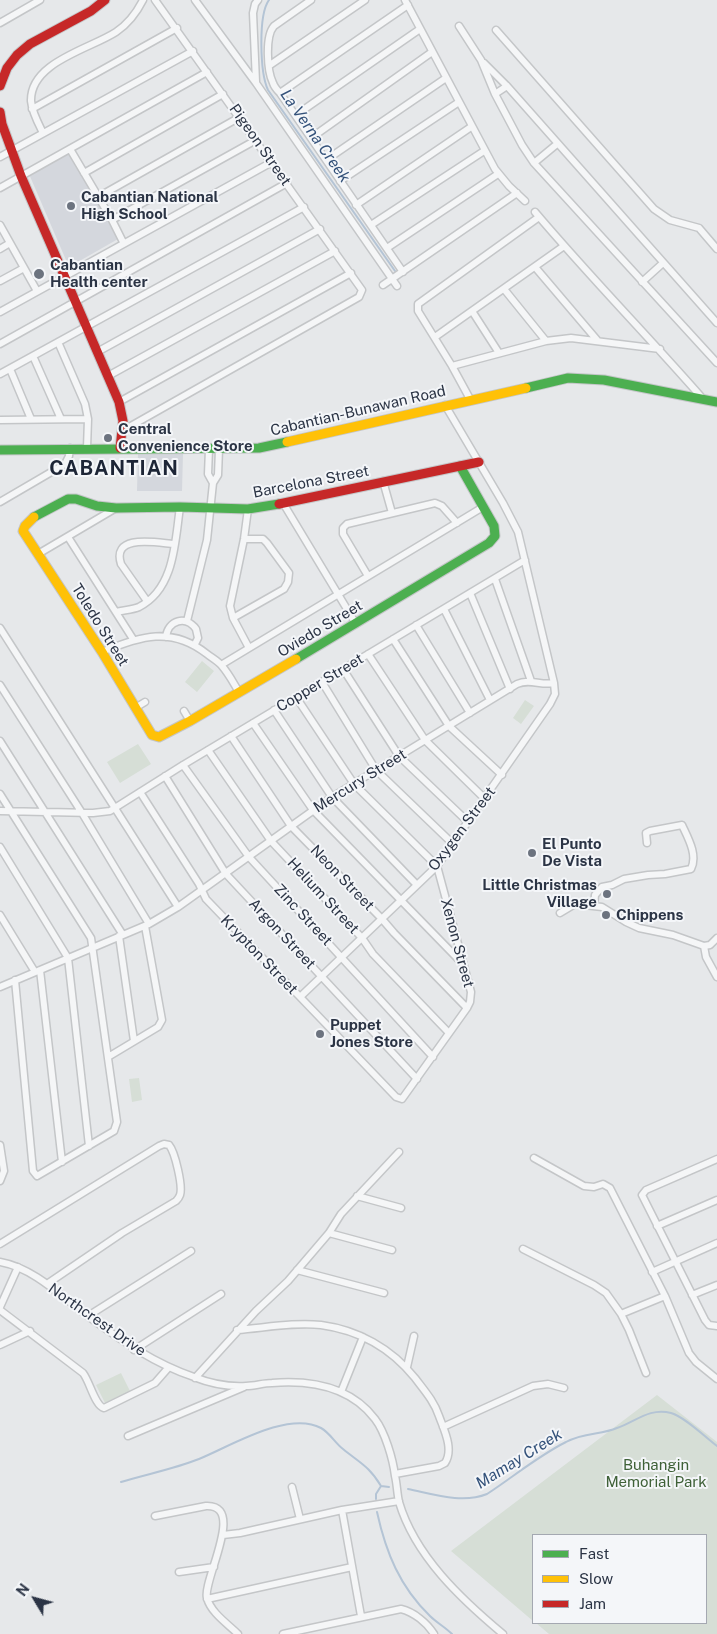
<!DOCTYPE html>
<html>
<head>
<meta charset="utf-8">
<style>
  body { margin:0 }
  #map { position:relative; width:717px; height:1634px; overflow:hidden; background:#e6e8ea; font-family:"Public Sans",sans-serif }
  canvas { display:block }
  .legend { position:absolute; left:532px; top:1534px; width:175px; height:90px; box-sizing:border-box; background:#f4f6f9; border:1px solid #a4a8b1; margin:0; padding:6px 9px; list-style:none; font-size:15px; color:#2b3445 }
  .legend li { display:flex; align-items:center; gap:10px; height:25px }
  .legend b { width:25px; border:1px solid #a4a8b1 }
  .north { position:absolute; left:10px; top:1574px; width:50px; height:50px; -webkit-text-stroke:4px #f4f6f9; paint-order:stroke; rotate:307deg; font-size:14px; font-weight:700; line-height:20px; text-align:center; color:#2b3445 }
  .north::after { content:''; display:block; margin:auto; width:18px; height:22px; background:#2b3445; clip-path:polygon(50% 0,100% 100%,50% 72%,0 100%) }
</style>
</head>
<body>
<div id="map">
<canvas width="717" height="1634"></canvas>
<ul class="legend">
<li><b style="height:6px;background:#4caf50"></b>Fast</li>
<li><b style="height:6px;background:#ffc107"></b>Slow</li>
<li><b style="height:6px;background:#c62828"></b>Jam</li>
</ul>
<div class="north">N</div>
</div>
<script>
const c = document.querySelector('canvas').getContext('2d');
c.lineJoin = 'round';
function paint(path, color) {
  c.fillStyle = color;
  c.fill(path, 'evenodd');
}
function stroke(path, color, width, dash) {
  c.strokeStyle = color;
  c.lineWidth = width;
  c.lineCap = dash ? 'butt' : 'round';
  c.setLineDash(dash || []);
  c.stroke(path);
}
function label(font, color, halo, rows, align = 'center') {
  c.font = font + ' "Public Sans",sans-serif';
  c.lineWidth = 4;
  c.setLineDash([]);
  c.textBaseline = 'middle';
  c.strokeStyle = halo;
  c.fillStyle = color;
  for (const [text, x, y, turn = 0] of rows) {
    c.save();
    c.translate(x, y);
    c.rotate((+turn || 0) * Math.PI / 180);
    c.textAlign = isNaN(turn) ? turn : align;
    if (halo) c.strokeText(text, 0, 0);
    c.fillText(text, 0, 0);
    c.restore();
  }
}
paint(new Path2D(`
  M69 152 118 239 69 267 29 174Z
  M138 453 183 454 182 491H137Z`), '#d4d7dd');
paint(new Path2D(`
  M202 661 214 671 197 692 185 682Z
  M525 700 534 706 521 724 513 718Z
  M138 744 151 764 120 783 107 762Z
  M139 1078 142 1100 132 1102 129 1079Z
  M121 1373 130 1391 105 1403 96 1385Z
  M657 1395 717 1442V1634H549L536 1623H706V1535H533V1621L451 1551Z`), '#d6ded6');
stroke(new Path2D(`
  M269 0C258 15 260 73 268 90L395 271
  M121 1482C147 1474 174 1469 199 1459 229 1447 288 1410 321 1428 330 1433 335 1443 343 1449 360 1463 369 1466 381 1486
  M381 1486 389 1487
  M408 1489C433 1494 462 1504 487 1494 513 1477 538 1456 566 1442 584 1432 601 1435 617 1428 635 1422 650 1407 671 1413 685 1417 705 1437 717 1446
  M376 1499V1494L381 1486
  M377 1512C386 1553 400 1587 430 1616 437 1623 445 1627 452 1634`), '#b4c4d5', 2);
const street = new Path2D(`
  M195 0 256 83 397 286
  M311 0 274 26C265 36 267 71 273 83 274 86 277 90 280 93L403 272
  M405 0 495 169 509 186 525 201
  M0 23 40 0
  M459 26 481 60 495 94 522 145 534 163 717 363
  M496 30 654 209 670 220 699 228 717 249
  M484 63 507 86 717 323
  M270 65 365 0
  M256 82 253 13 255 4 258 0
  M280 93 408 5
  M495 94 507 86
  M32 109 177 28
  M296 115 420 29
  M43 133C38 123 32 112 31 101 30 62 90 49 116 32 128 24 137 12 143 0
  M311 138 432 52
  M70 149 112 220 123 242
  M0 157 193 51
  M326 160 446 78
  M534 163 557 144
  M84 173 223 94
  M340 181 459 102
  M0 188 207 72
  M98 197 240 117
  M356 205 471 127
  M535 212C589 276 648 336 703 399
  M112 220 256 140
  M0 225 37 291
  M371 225 484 151
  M387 248 498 174
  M0 249 10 243
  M535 267 597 340
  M0 281 24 268
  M642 282 663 263
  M383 285 517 193
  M504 289 546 341
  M472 311 499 353
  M0 312 272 162
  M435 337 564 246
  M58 342 85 404 88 419 87 448
  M0 344 287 183
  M99 351 320 229
  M33 356 61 419
  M452 366 546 341 571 338 660 349
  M10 369 31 419
  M0 374 304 207
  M108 376 335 251
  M470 399 452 366 418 311V304L539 217
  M119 402 351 273
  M0 420 88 419
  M122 431 359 297 362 290 155 0
  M209 449 208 474 213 483
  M383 481 392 513
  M0 502 65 464 69 456 70 448
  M283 503 356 624
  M248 509 244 539 230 606 233 618 249 648
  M68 537 133 639
  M38 554 116 508
  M368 576 343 534V528L347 524 435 503 442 506 457 523
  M495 579 531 681
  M470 593 510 689
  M147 601 121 564C111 533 158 543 174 544
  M444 609 490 700
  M116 612C123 610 132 610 139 607 175 589 175 541 180 507
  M233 618 284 589 288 582 289 573 267 543 263 539H244
  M187 621 207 540 213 483 218 475 219 449
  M416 625 470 713
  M0 628 178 907
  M166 637C168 620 186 615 196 629L198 638 195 644
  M393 639 449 726 502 775
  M102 652C140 636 172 626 207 654 212 658 218 661 222 666 229 674 234 684 239 692
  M368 654 425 740 485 799
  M221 665 483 507
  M343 669 399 756 468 822
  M322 682 376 770 453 844
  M0 685 82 813 149 924
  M135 708 145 702
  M274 710 332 797 417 885
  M184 711 190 721
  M253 723 313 810 462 963
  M231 736 291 826 382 919 394 933 467 1008
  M0 741 123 935
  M208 750 271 841 362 938 373 954 449 1033
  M183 765 249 857 433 1057
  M165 776 226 874 417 1079
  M140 792 199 884 206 899 396 1097 402 1099 467 1008 470 1002 471 992 437 866 354 784 296 697
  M0 794 91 938 117 1122 114 1131 37 1176 33 1171 15 980
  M0 811 93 813 110 811 183 765 525 560
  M0 847 68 958 89 1146
  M594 906 595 895 602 887 612 885 624 879 648 875 665 874 691 869C698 855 688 838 682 825L650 831 646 833 647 843
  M560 913 575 904 602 907 626 922 639 928 673 935 704 946
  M0 915 35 972
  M119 936 134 1041
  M704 946 706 957 717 977
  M704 946 710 945 717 938
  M40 970 62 1162
  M0 987 149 924 178 907 332 797 517 684C530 678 541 686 554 683
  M300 997 437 866 550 704 555 694 554 683 518 532 503 503 445 405
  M108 1057 158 1027 162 1020 145 926
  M0 1145 4 1171 0 1181
  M534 1158 584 1186 594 1187 603 1184 610 1188 665 1296 689 1353 696 1362 717 1379
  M717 1159 646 1190 642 1195 705 1320 709 1325 717 1326
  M357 1196 401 1208
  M657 1226 717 1200
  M329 1233 392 1250
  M0 1244 159 1146 164 1144 169 1145C175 1152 183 1186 180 1195 179 1198 178 1199 176 1201L122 1233 47 1284
  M523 1249 594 1285 606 1293 621 1314 629 1330 646 1373
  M0 1262C34 1268 62 1297 89 1317 122 1341 155 1364 194 1377 209 1383 229 1387 246 1386 255 1386 263 1383 272 1383 310 1380 350 1386 375 1419 385 1432 393 1459 395 1476 397 1484 397 1493 399 1502 415 1556 461 1599 503 1634
  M297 1270 384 1293
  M652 1272 717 1243
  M692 1295 717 1285
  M0 1307 18 1267
  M0 1310 83 1373C90 1382 95 1406 104 1408L155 1383 169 1367
  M621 1314 665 1296
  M88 1316 191 1251
  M237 1330C264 1328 294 1322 321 1325 358 1330 391 1348 415 1378 424 1390 434 1401 439 1416 444 1430 454 1449 445 1463L439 1466 395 1474
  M0 1345 30 1331
  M134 1350 221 1294
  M407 1367 414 1336
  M195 1378 256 1311 288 1281 329 1233 341 1214 399 1152
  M341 1392 363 1337
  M443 1427 533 1386 548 1384 564 1388
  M128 1436 244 1387
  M292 1487 300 1519
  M342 1510 361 1616
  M155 1516 206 1506C247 1504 202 1581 207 1598 211 1613 228 1624 238 1634
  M223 1535 240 1533 342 1510 399 1501
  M179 1572 214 1567
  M207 1599 352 1567
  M283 1634 401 1609C414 1612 427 1623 434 1634`);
const fast = new Path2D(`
  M526 388 568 378 604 380 717 402
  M0 450 259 448 287 442
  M34 517 68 499H76L97 506 116 508 180 507 248 509 279 504
  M296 659 489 543 495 536 494 526 460 466`);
const slow = new Path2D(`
  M287 442 526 388
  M34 517 25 526 23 531 102 652 152 735 159 737 190 721 296 659`);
const jam = new Path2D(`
  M0 86 7 68 17 55 30 44 91 11 105 0
  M0 112 2 124 21 176 119 402 123 421 120 448
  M279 504 479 462`);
stroke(street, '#c4c6c8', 9);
stroke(fast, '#c4c6c8', 11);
stroke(slow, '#c4c6c8', 11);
stroke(jam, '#c4c6c8', 11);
stroke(street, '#f5f6f7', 6);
stroke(fast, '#4caf50', 9);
stroke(slow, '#ffc107', 9);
stroke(jam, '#c62828', 9);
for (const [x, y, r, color] of [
  [71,206,5,"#6c737f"],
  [39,274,6,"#6c737f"],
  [108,438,5,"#6c737f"],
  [532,853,5,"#6c737f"],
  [607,894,5,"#6c737f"],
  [606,915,5,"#6c737f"],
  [320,1034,5,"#6c737f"]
]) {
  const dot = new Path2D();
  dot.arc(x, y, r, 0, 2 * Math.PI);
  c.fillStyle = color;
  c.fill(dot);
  stroke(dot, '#f4f6f9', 2);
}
label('15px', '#2b3445', '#f4f6f9', [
  ["Pigeon Street",260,145,55],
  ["Cabantian-Bunawan Road",358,411,-13],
  ["Barcelona Street",311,482,-11],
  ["Toledo Street",100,625,58],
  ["Oviedo Street",320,629,-31],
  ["Copper Street",320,683,-31],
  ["Mercury Street",360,781,-32],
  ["Oxygen Street",462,829,-53],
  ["Neon Street",342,878,46],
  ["Helium Street",323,896,47],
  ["Zinc Street",303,915,47],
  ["Argon Street",282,934,47],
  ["Xenon Street",457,943,75],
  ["Krypton Street",259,955,46],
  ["Northcrest Drive",97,1320,35]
]);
label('bold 15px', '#2b3445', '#f4f6f9', [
  ["Cabantian National",81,197],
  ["High School",81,214],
  ["Cabantian",50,265],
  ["Health center",50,282],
  ["Central",118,429],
  ["Convenience Store",118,446],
  ["El Punto",542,844],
  ["De Vista",542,861],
  ["Little Christmas",597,885,"right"],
  ["Village",597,902,"right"],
  ["Chippens",616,915],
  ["Puppet",330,1025],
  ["Jones Store",330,1042]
], 'left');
label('15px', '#3f6138', '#f4f6f9', [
  ["Buhangin",656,1465],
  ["Memorial Park",656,1482]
]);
label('italic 16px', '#34527a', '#f4f6f9', [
  ["La Verna Creek",315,136,55],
  ["Mamay Creek",519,1459,-32]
]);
c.letterSpacing = '1px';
label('bold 20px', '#1d2536', '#f4f6f9', [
  ["CABANTIAN",114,469]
]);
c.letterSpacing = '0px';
</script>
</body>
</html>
